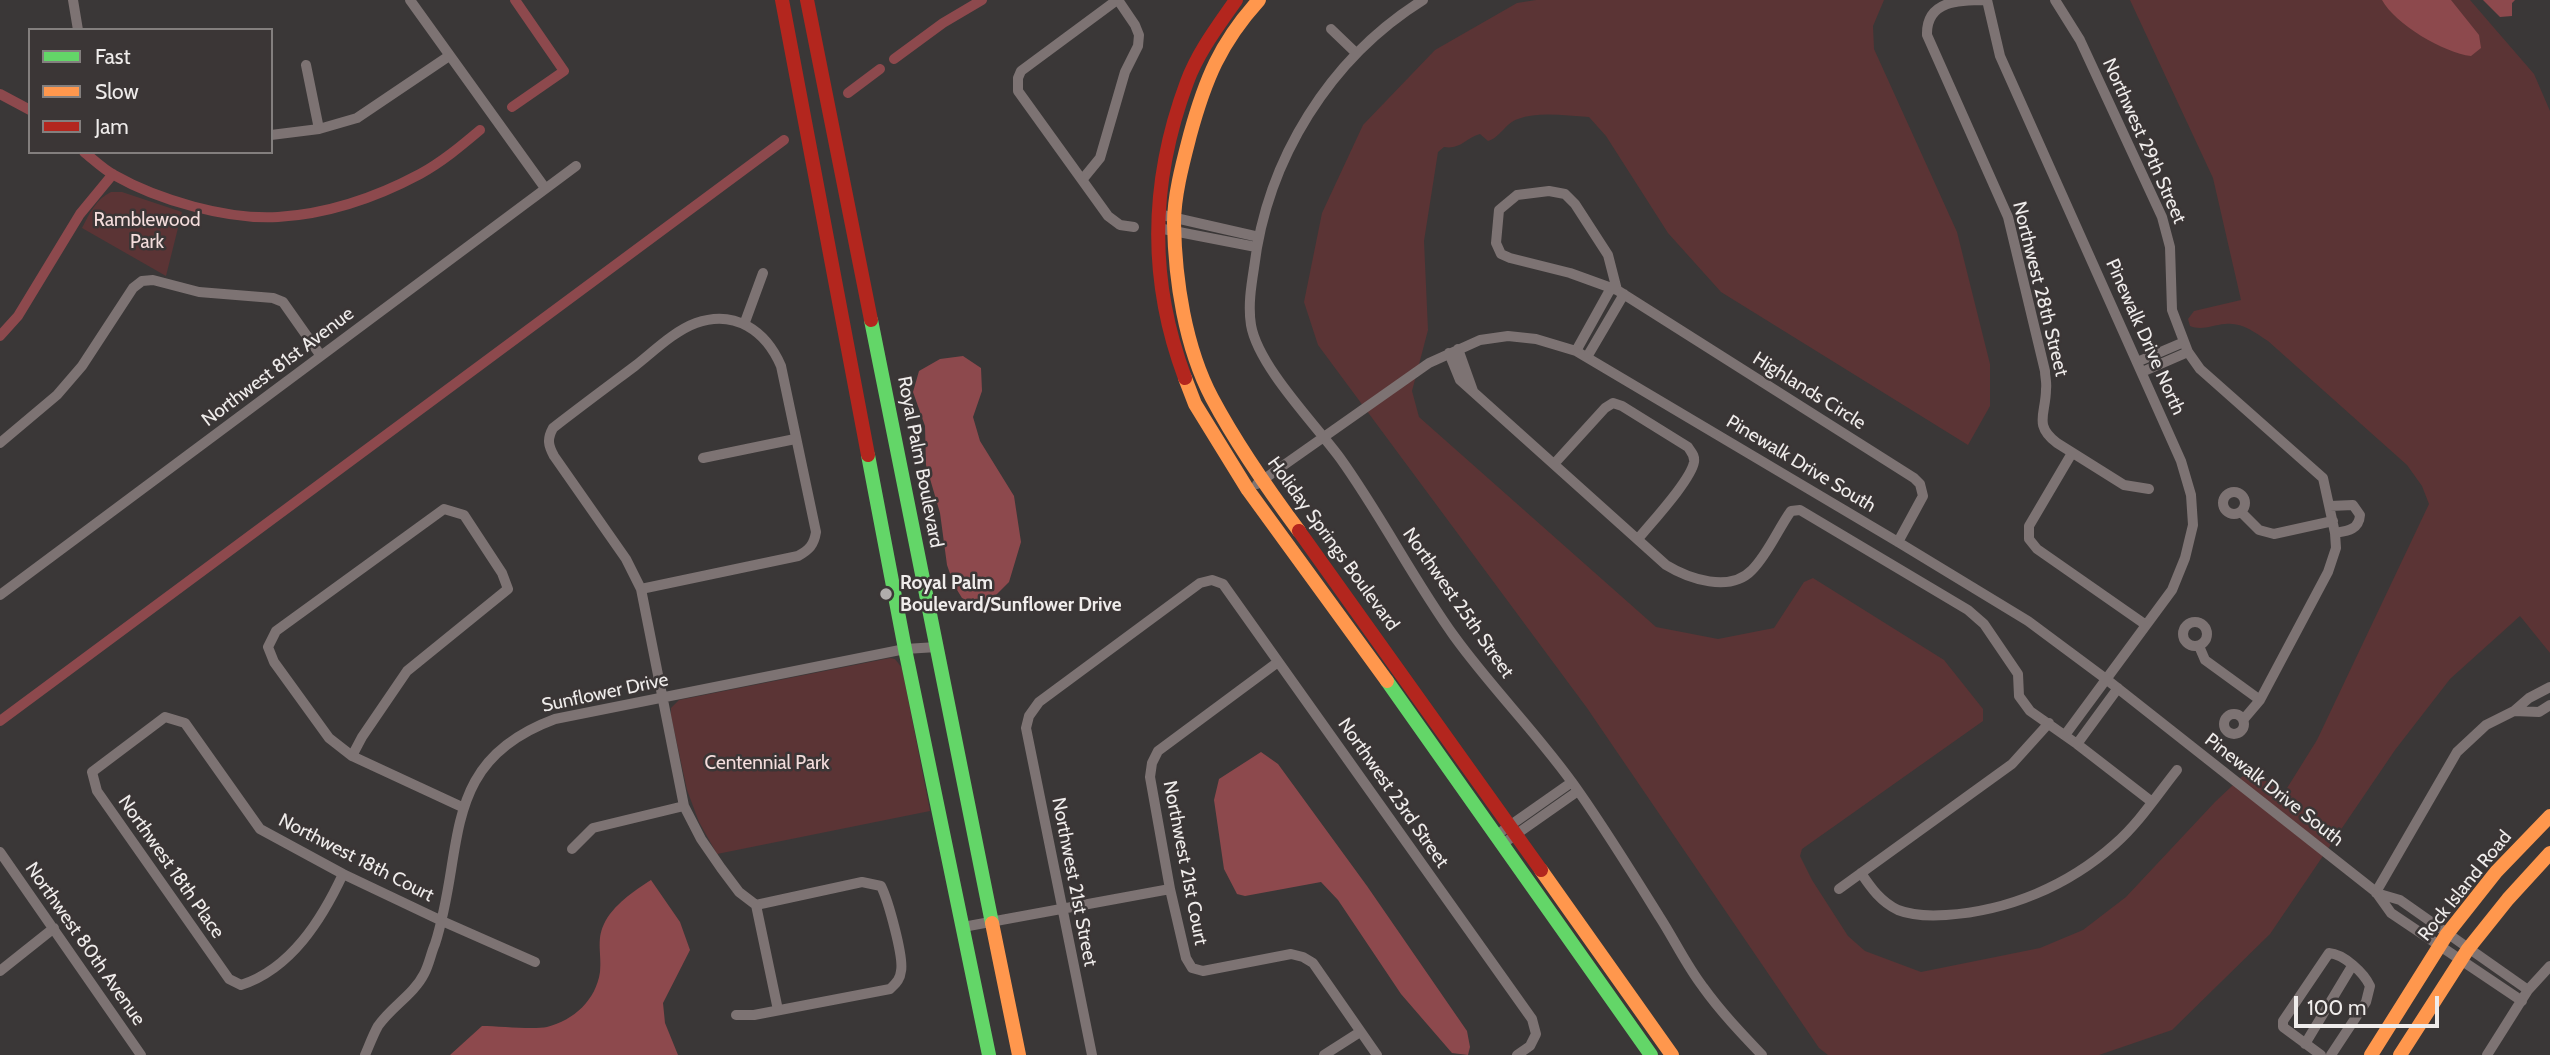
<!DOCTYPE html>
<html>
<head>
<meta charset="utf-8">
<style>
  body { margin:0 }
  #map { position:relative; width:2550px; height:1055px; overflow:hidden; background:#3a3737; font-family:Cabin,sans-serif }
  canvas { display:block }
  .legend { position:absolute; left:28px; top:28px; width:245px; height:126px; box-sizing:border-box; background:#3b3636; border:2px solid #837f7e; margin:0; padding:9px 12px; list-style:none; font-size:21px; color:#efeceb }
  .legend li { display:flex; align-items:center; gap:14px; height:35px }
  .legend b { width:35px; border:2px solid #837f7e }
  .scale { position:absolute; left:2294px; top:996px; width:145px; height:32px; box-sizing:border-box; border:4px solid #efeceb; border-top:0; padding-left:9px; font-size:21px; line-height:24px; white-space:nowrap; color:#efeceb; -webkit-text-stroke:5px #3b3636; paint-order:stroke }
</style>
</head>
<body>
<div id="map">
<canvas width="2550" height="1055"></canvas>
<ul class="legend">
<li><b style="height:9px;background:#63d668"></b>Fast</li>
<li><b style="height:9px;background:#ff974d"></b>Slow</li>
<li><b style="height:9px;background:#b3261e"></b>Jam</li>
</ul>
<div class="scale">100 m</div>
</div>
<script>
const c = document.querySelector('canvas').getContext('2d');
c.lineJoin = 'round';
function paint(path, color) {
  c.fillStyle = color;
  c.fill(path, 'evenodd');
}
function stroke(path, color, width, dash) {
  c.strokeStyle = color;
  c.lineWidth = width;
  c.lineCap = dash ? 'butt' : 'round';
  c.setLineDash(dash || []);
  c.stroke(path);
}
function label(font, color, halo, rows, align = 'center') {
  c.font = font + ' Cabin,sans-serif';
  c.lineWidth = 5;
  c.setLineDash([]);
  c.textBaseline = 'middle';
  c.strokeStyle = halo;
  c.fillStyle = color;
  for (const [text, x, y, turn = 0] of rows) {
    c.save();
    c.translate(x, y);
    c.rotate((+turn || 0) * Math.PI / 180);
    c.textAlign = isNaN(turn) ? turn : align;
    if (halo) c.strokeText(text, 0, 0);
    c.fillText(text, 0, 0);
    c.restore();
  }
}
paint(new Path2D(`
  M1536 0H1884L1873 26 1874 49 1957 232 1990 364V406L1968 445 1721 292 1668 233 1606 136 1589 117C1567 116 1539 111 1518 119 1505 123 1500 138 1488 141L1480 134C1466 138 1460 150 1444 147L1438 152 1424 241 1428 330 1412 391 1419 417 1656 627 1718 639 1774 628 1804 582 1813 578 1944 660 1983 709V721L1802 849 1800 856 1812 880 1848 936 1865 951 1921 972 2040 948 2083 930 2126 897 2215 802 2249 770 2284 793 2317 740 2429 504 2422 486 2407 465 2268 341C2254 332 2242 322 2225 324 2212 325 2202 331 2190 326L2188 319 2194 311 2241 300 2213 178 2130 0H2470L2534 74 2550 111V653L2520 616 2450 679 2395 750 2270 934 2172 1030 2099 1055H1828L1819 1048 1587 708 1318 345 1304 302 1322 213 1363 125 1435 50 1517 3Z
  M111 192H122L182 212 166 276 82 228C89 214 96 199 111 192Z
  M890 658 895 659 902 668 930 811 717 854 699 822 687 790 671 716V708L679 700Z`), '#5b3435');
paint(new Path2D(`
  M2382 0H2451L2479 35 2481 48 2471 56C2444 53 2395 24 2382 0Z
  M2483 0H2515L2512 3V16L2500 17Z
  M963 356 981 368 982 391 973 417 980 441 1014 496 1021 542 1009 582 986 605H972L962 598 954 585 947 565 940 513 926 465 925 426 913 392 919 371 940 359Z
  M1261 752 1278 764 1367 886 1467 1031 1470 1047 1468 1055 1452 1053 1401 994 1338 900 1321 882 1245 896 1237 894 1224 869 1214 800 1219 779Z
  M651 880 680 922 690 950 663 1003 665 1023 678 1055H450L482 1026C499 1026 533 1030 547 1027 574 1020 596 1000 600 972 602 955 596 940 604 924 613 905 634 891 651 880Z`), '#8d494d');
stroke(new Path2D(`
  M894 59 943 23 982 0
  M848 93 880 69
  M0 94 30 110
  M512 107 564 71 515 0
  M84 152C94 160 103 169 114 175 158 200 227 220 278 217 327 214 377 197 420 174 442 162 461 146 480 130
  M0 336 18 316 80 214 113 174
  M0 721 784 140`), '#8d494d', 10);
stroke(new Path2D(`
  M73 0 78 30
  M410 0 545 188
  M1117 0 1021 71 1018 78V91L1108 216 1120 225 1134 227
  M1423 0C1330 58 1267 159 1254 268 1251 287 1248 306 1251 325 1258 366 1315 424 1340 458 1381 515 1413 579 1454 636 1493 690 1541 737 1579 792 1607 832 1633 874 1659 916 1674 939 1686 965 1703 987 1721 1012 1741 1033 1762 1055
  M1987 0 2000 56 2181 461 2191 495 2193 525 2185 558 2172 590 2065 735
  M1987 0C1960 0 1926 0 1927 35L2008 217 2045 371C2045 377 2047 383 2046 389 2046 414 2033 425 2057 443L2124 485 2149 489
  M2055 0 2080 40 2162 217 2170 247 2172 310 2188 352 2200 369 2323 478 2335 533 2336 548 2328 572 2260 700 2243 720
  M1331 29 1356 53
  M306 65 319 129
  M271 135 319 129 357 118 449 56
  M1082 180 1100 158 1125 72 1138 46 1139 35 1135 25 1118 0
  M1158 214 1259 237
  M1158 228 1256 247
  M1617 290 1608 255 1575 204 1565 194 1549 191 1517 195 1499 210 1496 243 1501 254 1510 258 1570 273 1617 290 1914 478 1920 484 1923 496 1898 542
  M745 322 763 273
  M1458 349 1473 391
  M1576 351 1611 288
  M1449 353 1460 380 1666 565C1689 579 1730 593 1752 570 1768 554 1778 529 1791 511L1800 510 1968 610 1984 624 2018 674 2019 696 2030 711 2077 744 2152 802
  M1587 357 1624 294
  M2137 362 2184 342
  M2142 372 2188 352
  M0 443 57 395 82 366 133 288 142 281 153 280 199 292 273 298 283 302 321 356
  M2072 453 2029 526V539L2037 549 2146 625
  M703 458 795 439
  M1554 464 1605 408 1613 403 1622 406 1688 447C1691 452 1695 455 1694 462 1691 480 1651 523 1638 539
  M1257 484 1429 363 1480 340 1508 336 1536 339 1576 351 1898 542 2028 621 2106 679 2376 892 2391 913 2522 1001
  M2223 503a11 11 0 1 1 22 0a11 11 0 1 1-22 0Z
  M2330 506 2353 505 2360 515C2359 530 2347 531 2335 533
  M2241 512 2259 530 2274 534 2333 521
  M641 589 798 556C809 550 814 545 816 532L781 366C766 331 735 309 696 323 674 331 653 352 635 366 607 387 580 407 553 428 547 439 548 445 554 456L626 559 641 589 684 806 701 839 721 868 739 892 756 905 778 1010
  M0 595 576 166
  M2183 634a12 12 0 1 1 24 0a12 12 0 1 1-24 0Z
  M2199 646 2205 660 2260 700
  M1278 662 1158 751 1152 763 1150 777 1170 889 1186 958 1192 968 1203 971 1291 954 1303 957 1313 963 1377 1055
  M2514 711 2539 712 2550 705
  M2224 724a10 10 0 1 1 20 0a10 10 0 1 1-20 0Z
  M2077 744 2118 688
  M352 756 362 737 407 671 508 589 502 573 464 515 444 509 276 631 268 647 274 662 329 738 352 756 462 807
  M1495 836 1572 782
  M1501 845 1578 791
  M572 849 593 828 684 806
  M0 852 141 1055
  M1861 873C1871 888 1881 902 1898 910 1913 916 1930 916 1946 915 2008 911 2068 886 2115 844 2139 823 2157 795 2177 770
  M343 874C322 919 291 969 241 985L229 979 97 791 92 772 165 717 185 723 260 829 343 874 442 921 535 962
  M1839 889 2012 764 2049 723
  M2376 892 2457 752 2486 725 2514 711 2529 698 2550 687
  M2376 893 2400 900 2528 990
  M963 927 1170 889
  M0 971 54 928
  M736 1015H754L890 989C896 983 900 980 901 971 904 957 888 900 881 886L862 882 756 905
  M2305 1044 2352 966
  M365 1055C369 1046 373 1035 378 1026 391 1007 414 994 424 974 429 965 431 953 435 944 466 848 438 762 555 719L905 649 937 647
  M1092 1055 1026 728 1029 716 1039 702 1200 583 1212 580 1223 584 1532 1019 1536 1034 1530 1046 1517 1055
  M1324 1055 1360 1032
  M2321 1055 2283 1027V1021L2329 953C2344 954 2364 973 2370 986L2366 1002 2331 1055
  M2487 1055 2528 990 2550 966`), '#7d7373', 10);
stroke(new Path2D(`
  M871 320 992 923
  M868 455 905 649 989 1055
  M1387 681 1651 1055`), '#63d668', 14);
stroke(new Path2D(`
  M1259 0C1220 43 1205 80 1190 135 1183 162 1174 195 1174 223 1175 280 1185 347 1212 398 1237 445 1267 488 1299 531
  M1185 378 1195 404 1248 490 1387 681
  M1541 870 1672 1055
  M992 923 1019 1055
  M2371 1055 2447 934 2496 872 2550 816
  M2400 1055 2468 949 2508 899 2550 853`), '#ff974d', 14);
stroke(new Path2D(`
  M782 0 868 455
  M807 0 871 320
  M1185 378C1148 280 1150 181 1187 82 1198 52 1218 26 1236 0
  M1299 531 1541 870`), '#b3261e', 14);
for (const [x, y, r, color] of [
  [886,594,7,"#b0adac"]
]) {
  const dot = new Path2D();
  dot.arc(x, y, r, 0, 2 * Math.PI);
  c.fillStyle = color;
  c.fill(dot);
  stroke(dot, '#3b3636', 2.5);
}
label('19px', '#efeceb', '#3b3636', [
  ["Northwest 29th Street",2144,141,66],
  ["Northwest 28th Street",2040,289,76],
  ["Pinewalk Drive North",2145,337,66],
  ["Northwest 81st Avenue",278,367,-37],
  ["Highlands Circle",1809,391,32],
  ["Royal Palm Boulevard",920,462,79],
  ["Pinewalk Drive South",1801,464,31],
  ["Holiday Springs Boulevard",1333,544,54],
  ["Northwest 25th Street",1458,603,55],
  ["Sunflower Drive",605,693,-12],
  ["Pinewalk Drive South",2274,790,38],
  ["Northwest 23rd Street",1393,793,55],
  ["Northwest 18th Court",356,858,27],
  ["Northwest 21st Court",1185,863,79],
  ["Northwest 18th Place",171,867,55],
  ["Northwest 21st Street",1074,882,79],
  ["Rock Island Road",2465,886,-51],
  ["Northwest 80th Avenue",85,944,55]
]);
label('19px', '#f4dddc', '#3b3636', [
  ["Ramblewood",147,220],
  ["Park",147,242],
  ["Centennial Park",767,763]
]);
label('bold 19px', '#efeceb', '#3b3636', [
  ["Royal Palm",900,583],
  ["Boulevard/Sunflower Drive",900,605]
], 'left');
</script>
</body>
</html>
